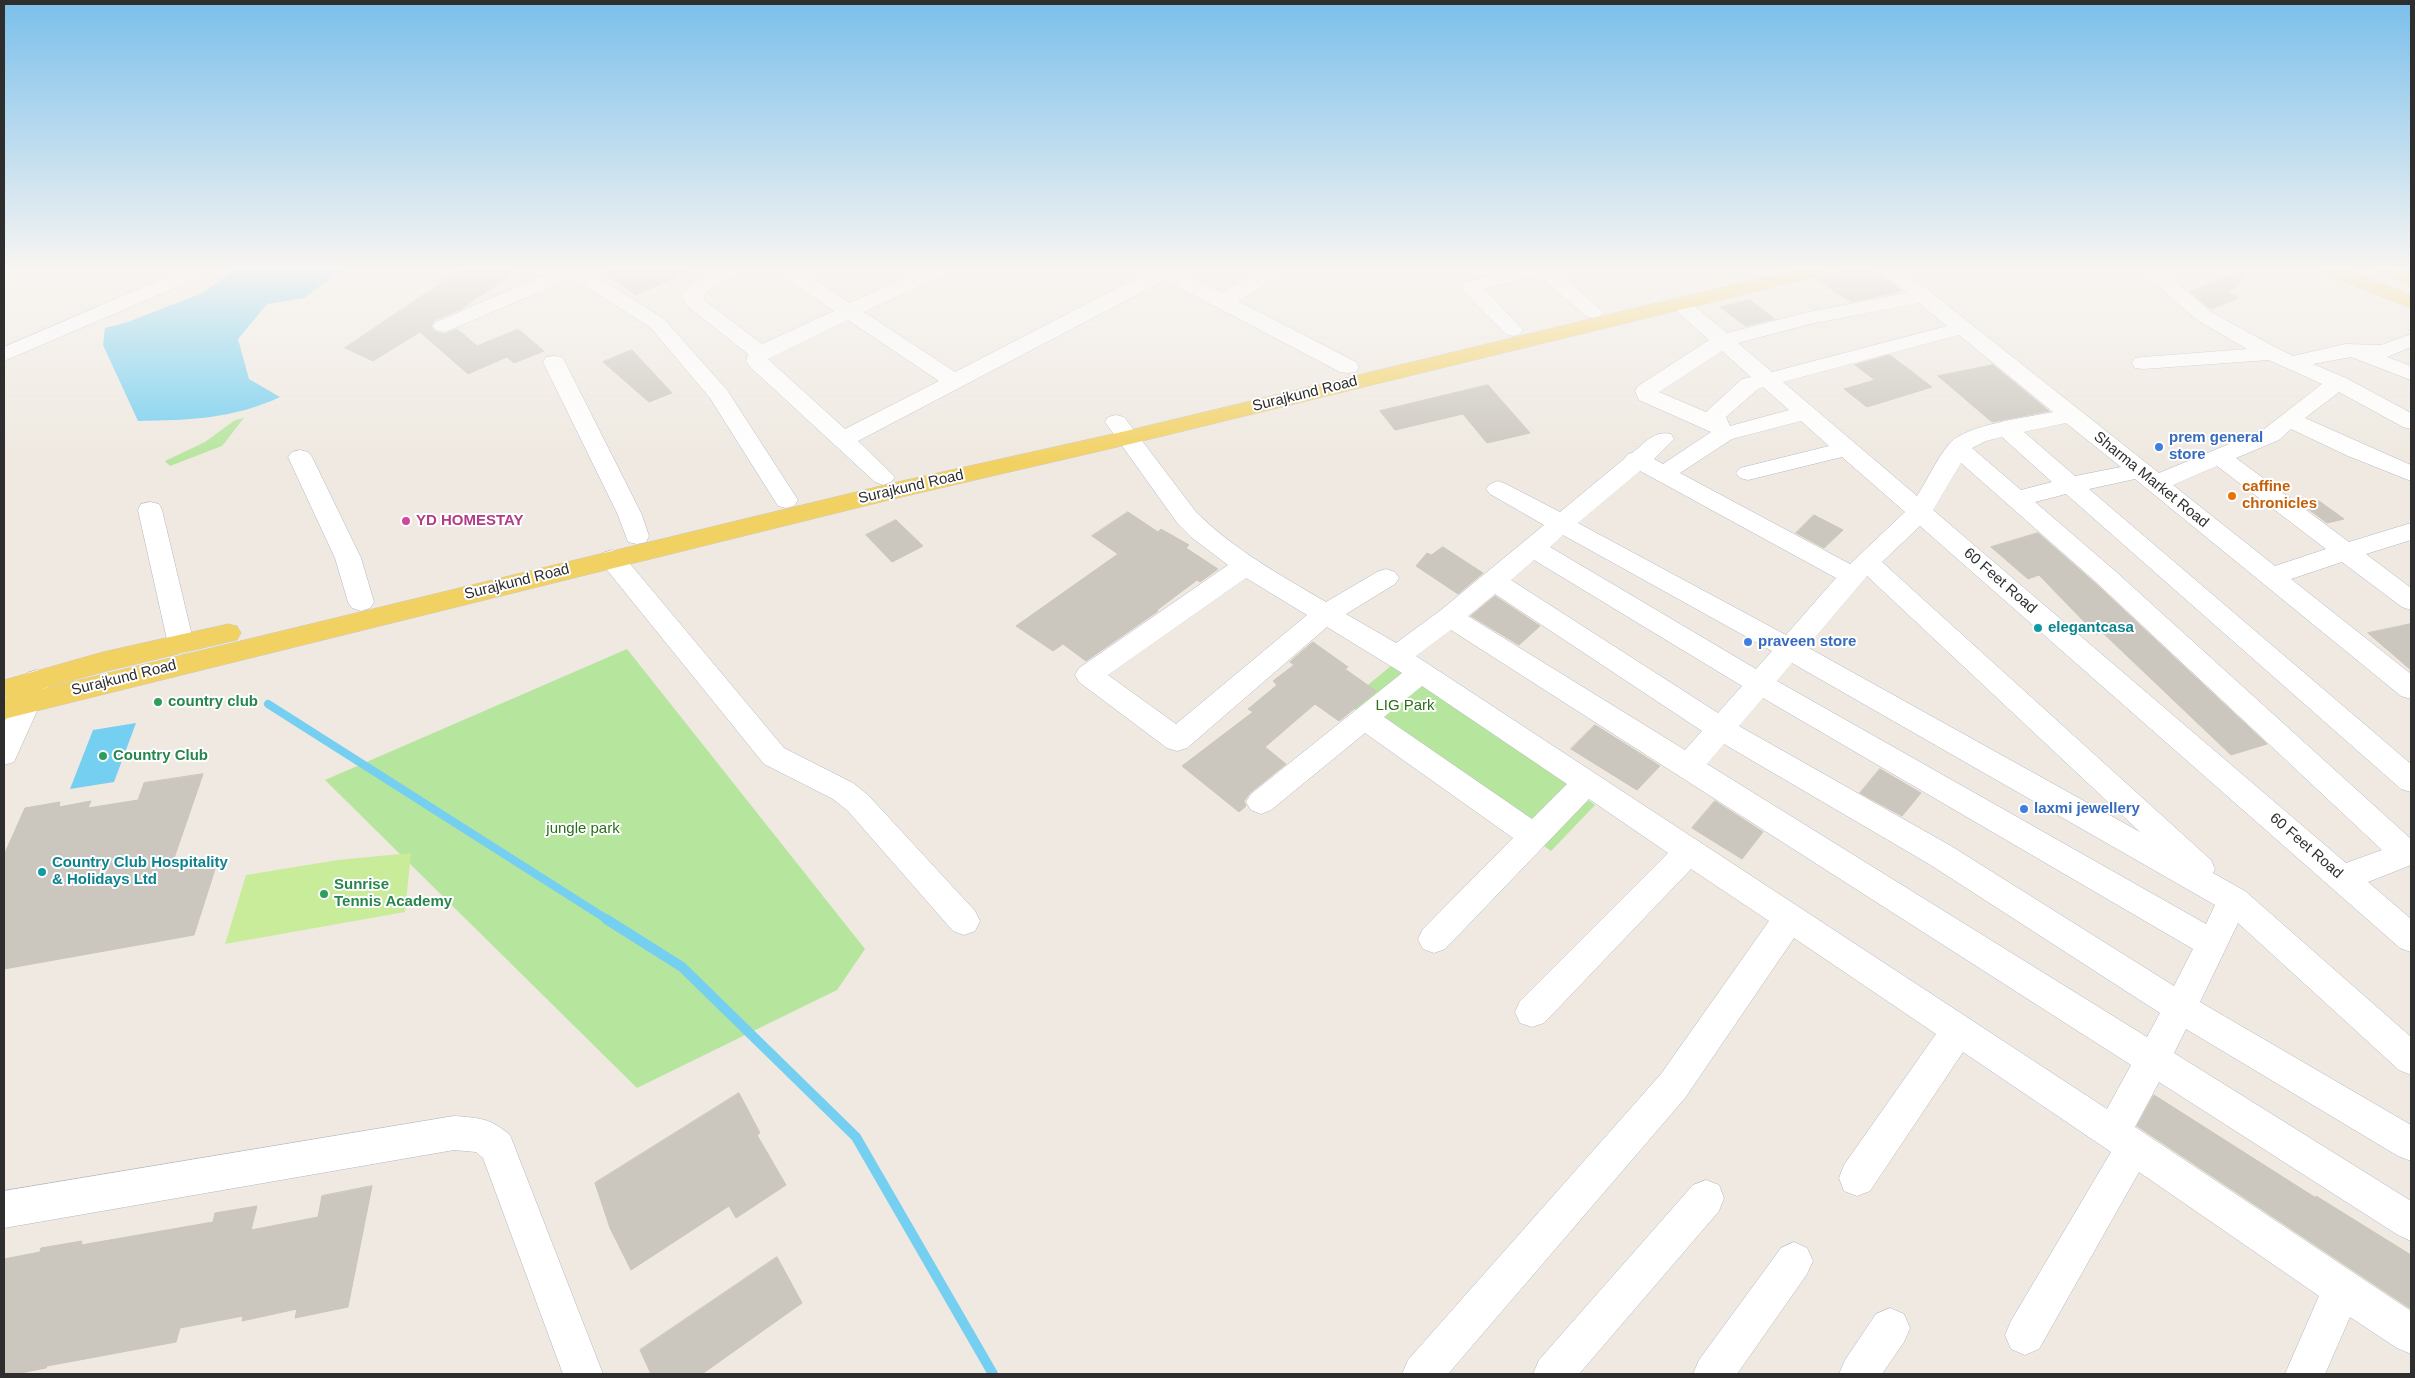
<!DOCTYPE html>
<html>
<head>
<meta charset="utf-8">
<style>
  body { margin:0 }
  #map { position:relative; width:2415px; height:1378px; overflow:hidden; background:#efe9e1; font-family:Arial,sans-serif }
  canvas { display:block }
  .frame { position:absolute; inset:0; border:5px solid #2e2e2e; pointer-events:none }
</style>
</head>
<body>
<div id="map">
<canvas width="2415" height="1378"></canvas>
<div class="frame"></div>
</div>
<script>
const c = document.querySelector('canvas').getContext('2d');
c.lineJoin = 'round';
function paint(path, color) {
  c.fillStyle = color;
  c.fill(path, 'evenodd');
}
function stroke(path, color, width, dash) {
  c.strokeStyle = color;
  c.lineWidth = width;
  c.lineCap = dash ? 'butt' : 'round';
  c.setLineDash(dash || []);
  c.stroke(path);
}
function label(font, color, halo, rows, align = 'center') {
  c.font = font + ' Arial,sans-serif';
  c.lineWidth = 4;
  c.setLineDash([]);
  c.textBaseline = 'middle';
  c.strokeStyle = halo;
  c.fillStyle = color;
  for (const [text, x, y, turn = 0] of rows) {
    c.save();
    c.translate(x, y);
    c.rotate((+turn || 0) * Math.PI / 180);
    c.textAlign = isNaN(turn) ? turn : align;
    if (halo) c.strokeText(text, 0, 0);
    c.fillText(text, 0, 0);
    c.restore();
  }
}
paint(new Path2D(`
  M244 418 222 446 170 466 165 461 205 442 235 420Z
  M627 649 865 949 837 990 637 1088 325 780Z
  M1397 661 1595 805 1551 851 1346 703Z`), '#b6e59e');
paint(new Path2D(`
  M411 853 405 912 225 944 246 875 338 860Z`), '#c9ec9a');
paint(new Path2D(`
  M235 270H342L304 298 267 304 238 339 249 379 280 397C233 419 189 420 138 421L103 345 105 328 128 322 202 293Z
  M136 723 114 782 70 789 93 730Z`), '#75cff0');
stroke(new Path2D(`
  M268 704 608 920`), '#75cff0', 8);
stroke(new Path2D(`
  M606 919 682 967 856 1137 993 1374`), '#75cff0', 10);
const building = new Path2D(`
  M460 270H518L461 309 435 320 431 326 434 331 444 334 457 329 477 346 518 329 544 351 514 363 507 357 468 374 420 332 373 361 345 348Z
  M600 270H691L636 295Z
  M1841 270H1874L1902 291 1851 302 1815 279Z
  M2247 270H2252L2228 293 2239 298 2211 309 2190 292Z
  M1750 300 1775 319 1745 326 1720 307Z
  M632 350 672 393 649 402 603 362Z
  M1890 355 1932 387 1867 407 1844 389 1875 380 1855 365Z
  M1993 365 2049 411 1992 422 1938 376Z
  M1488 385 1530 433 1487 443 1463 414 1395 430 1380 411Z
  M2319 501 2344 519 2327 523 2303 505Z
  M1128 512 1158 532 1161 529 1189 545 1186 548 1218 569 1200 582 1197 580 1157 610 1158 611 1086 661 1063 644 1053 651 1016 626 1118 554 1092 536Z
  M1814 515 1843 530 1824 548 1796 533Z
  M896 520 923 546 892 562 866 535Z
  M2038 533 2095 583 2267 744 2231 755 2103 633 2096 634 2039 575 2028 579 1991 547Z
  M1443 547 1483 573 1458 594 1416 566 1427 553 1431 555Z
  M1495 596 1540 626 1519 645 1471 616Z
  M2411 624V670L2368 633Z
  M1313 642 1348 667 1345 669 1376 691 1339 721 1315 704 1265 747 1286 764 1250 793 1244 801 1246 806 1239 812 1182 766 1253 712 1248 709 1277 685 1273 681 1294 665 1290 662Z
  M1595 725 1660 766 1637 790 1571 749Z
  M1880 769 1921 793 1902 816 1860 793Z
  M203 774 170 870 217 863 194 935 4 969V855L25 808 60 802 59 807 91 801 88 808 138 800 144 783Z
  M1715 801 1763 832 1742 859 1692 828Z
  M739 1093 760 1133 757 1135 786 1185 736 1218 729 1206 631 1270 610 1228 595 1183Z
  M2154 1095 2316 1198V1196L2411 1255V1309L2137 1126Z
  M372 1186 348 1307 295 1318 297 1309 242 1321 243 1316 180 1328 176 1342 47 1366 46 1368 16 1374H4V1259L40 1252 41 1248 82 1241 81 1245 213 1222 215 1213 257 1206 251 1230 318 1217 322 1196Z
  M777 1257 802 1303 702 1374H651L640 1350Z`);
paint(building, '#cbc7bf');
stroke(building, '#cbc5ba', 1);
const minor = new Path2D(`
  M183 270H210L207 274 4 361V347Z
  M556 270H587L664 319 727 390 798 500 794 506 786 508 778 506 710 398 650 327 572 278 450 330 443 332 436 330 433 326 436 322Z
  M717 270H742L739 274 707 291 703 299 762 344 834 311 779 274 776 270H800L850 303 922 270H948L945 274 864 312 955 372 1152 270H1177L1222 293 1261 270H1285L1282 274 1238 301 1356 362 1359 367 1356 372 1348 373 1340 372 1165 280 858 441 895 477 891 482 883 485 875 482 749 366 746 361 748 354 686 305 682 295C691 282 704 277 717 270ZM848 320 939 381 845 429 768 359Z
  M1512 270H1556L1603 312 1600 316 1593 318 1586 316 1538 275 1484 289 1523 330 1520 334 1513 336 1506 334 1465 293 1462 286 1465 282Z
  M1881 270H1903L2159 473 2263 430 2322 384 2269 360 2143 369 2135 368 2132 363 2135 358 2143 357 2247 349 2197 320 2140 270H2162L2211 312 2273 346 2293 356 2345 344 2381 345 2411 334V347L2387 357 2411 366V380L2351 357 2313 364 2346 378 2411 413V429L2403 427 2339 392 2305 418 2411 465V481L2348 456 2291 429 2279 440 2236 458 2349 542 2411 523V540L2366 554 2411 588V610L2402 607 2342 562 2291 579 2411 674V699L2401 696 2135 479 2089 489 2411 764V792L2401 789 2066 494 2035 502 2114 570 2411 839V865L2368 882 2411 919V952L2400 948 1920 526 1882 562 2211 860 2215 869 2213 873 2245 891 2411 1037V1075L2399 1070 2238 923 2200 1002 2411 1125V1161L2398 1156 2186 1029 2174 1053 2411 1201V1241L2398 1235 2159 1082 2135 1127 2411 1311V1354L2397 1348 2350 1317 2325 1374H2285L2319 1296 2139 1172 2039 1349 2025 1355 2011 1349 2005 1335 2011 1321 2111 1152 1963 1052 1870 1191 1857 1196 1844 1191 1839 1178 1844 1165 1936 1034 1794 938 1685 1098 1448 1374H1402L1408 1360 1661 1074 1769 921 1691 869 1544 1023 1532 1027 1520 1023 1515 1012 1520 1001 1668 853 1589 799 1445 949 1434 953 1423 949 1418 939 1423 929 1513 838 1365 733 1271 810 1261 814 1251 810 1246 802 1251 794 1402 673 1327 627 1187 748 1177 751 1167 748 1079 682 1075 675 1079 668 1228 565 1191 537 1178 524 1105 422 1108 417 1116 415 1124 417 1196 512C1233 549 1280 575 1326 602L1377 572 1386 569 1395 572 1399 578 1395 584 1346 614 1396 643 1441 610 1544 525 1490 494 1486 489 1490 484 1498 481 1506 484 1560 512 1624 459 1628 454 1632 453C1645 443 1654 430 1671 434L1674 439 1654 459 1663 464 1711 432 1639 400 1635 391 1638 386 1709 340 1672 307 1669 303 1672 299 1679 297 1686 299 1727 333 1808 312 1907 293ZM1919 303 1947 326 1772 372 1738 343 1810 324ZM1959 335 2053 412C2028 417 1966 425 1950 443 1937 458 1928 479 1917 496L1783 382ZM1722 351 1751 377 1742 379 1706 412 1659 392ZM1763 387 1789 410 1730 426 1726 417 1758 389ZM1801 421 1829 446 1740 468 1736 473 1740 478 1748 480 1842 457 1905 512 1850 564 1680 473 1732 439ZM2066 423 2121 467 2075 476 2024 432ZM2002 437 2052 482 2021 490 1972 448 1986 441ZM1961 463 2096 582 2382 850 2346 863 1933 510ZM2217 466 2326 549 2275 566 2173 485ZM1640 471 1655 479 1836 578 1786 635 1578 523ZM1563 535 1772 651 1756 669 1550 547ZM1534 560 1742 686 1718 713 1511 580ZM1867 576 2140 832 1807 647ZM1246 578 1307 615 1176 724 1108 675ZM1495 594 1702 731 1685 750 1468 616ZM1451 630 2131 1065 2107 1109 1416 656ZM1792 663 2215 905 2206 924 1777 681ZM1422 686 1567 784 1532 819 1384 717ZM1763 698 2193 949 2174 986 1951 846 1739 726ZM1724 744 1929 864 2160 1013 2147 1037 1707 764Z
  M554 356 562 357 565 362 642 515 649 536 646 542 637 544 628 542 618 515 543 362 546 357Z
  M300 450 308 452 312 457 361 558 374 602 370 608 361 611 352 608 348 602 335 558 288 457 292 452Z
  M150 502 159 504 162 510 194 644 190 651 181 654 172 651 168 644 138 510 141 504Z
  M612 550 621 553 784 748 853 783 868 795 975 911 980 921 975 931 964 935 953 931 848 811 833 799 764 764 603 565 599 559 603 553Z
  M37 670 47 673 51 680 14 762 4 765V723L27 673Z
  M454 1116C480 1118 490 1118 510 1135L603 1374H563L483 1158 476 1152 454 1150 4 1228V1191Z
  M1706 1180 1719 1185 1724 1198 1719 1211 1579 1374H1533L1539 1360 1693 1185Z
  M1794 1242 1807 1248 1813 1261 1807 1274 1737 1374H1693L1699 1360 1781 1248Z
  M1890 1308 1904 1314 1910 1328 1904 1342 1882 1374H1839L1845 1360 1876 1314Z`);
const major = new Path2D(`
  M1794 270H1829L1826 274 1819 276 1126 445 893 499 4 719V699L8 698 4 696V680L103 652 228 624 237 626 241 633 237 640 228 642 103 672 38 690 893 483 1126 431Z
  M2321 270H2349L2411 295V308L2324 274Z
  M2379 270 2411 272V285L2382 274Z`);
stroke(minor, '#b4b7c1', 1);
stroke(major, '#c9c9c9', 1);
paint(minor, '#fff');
paint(major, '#f2d163');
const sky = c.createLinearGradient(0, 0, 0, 463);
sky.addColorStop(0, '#7abfeb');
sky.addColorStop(0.58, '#f8f5f2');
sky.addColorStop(1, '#f8f5f200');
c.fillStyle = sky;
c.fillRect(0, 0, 2415, 463);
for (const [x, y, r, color] of [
  [2159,447,5,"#3f7fe0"],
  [2232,496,5,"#e8710a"],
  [406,521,5,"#d1479c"],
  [2038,628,5,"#0f9aa8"],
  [1748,642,5,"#3f7fe0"],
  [158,702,5,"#2e9e5b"],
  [103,756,5,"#2e9e5b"],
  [2024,809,5,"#3f7fe0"],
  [42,872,5,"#0f9aa8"],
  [324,894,5,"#2e9e5b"]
]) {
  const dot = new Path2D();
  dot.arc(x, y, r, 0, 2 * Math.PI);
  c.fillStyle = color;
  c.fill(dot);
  stroke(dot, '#fff', 2);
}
label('15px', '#2e2e2e', '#fff', [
  ["Surajkund Road",1305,394,-14],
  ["Sharma Market Road",2151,480,39],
  ["Surajkund Road",911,487,-13],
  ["60 Feet Road",2000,581,41],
  ["Surajkund Road",517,582,-14],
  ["Surajkund Road",124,678,-14],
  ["60 Feet Road",2306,846,41]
]);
label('bold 15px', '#366cbe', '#fff', [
  ["prem general",2169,438],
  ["store",2169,455],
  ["praveen store",1758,642],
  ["laxmi jewellery",2034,809]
], 'left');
label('bold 15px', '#c56008', '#fff', [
  ["caffine",2242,487],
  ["chronicles",2242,504]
], 'left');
label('bold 15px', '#b23c85', '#fff', [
  ["YD HOMESTAY",416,521]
], 'left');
label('bold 15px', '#0d838f', '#fff', [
  ["elegantcasa",2048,628],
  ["Country Club Hospitality",52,863],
  ["& Holidays Ltd",52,880]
], 'left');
label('bold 15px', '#27864d', '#fff', [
  ["country club",168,702],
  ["Country Club",113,756],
  ["Sunrise",334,885],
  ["Tennis Academy",334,902]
], 'left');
label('15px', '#2c6e1b', '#fff', [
  ["LIG Park",1405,706],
  ["jungle park",583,829]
]);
</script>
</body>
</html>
